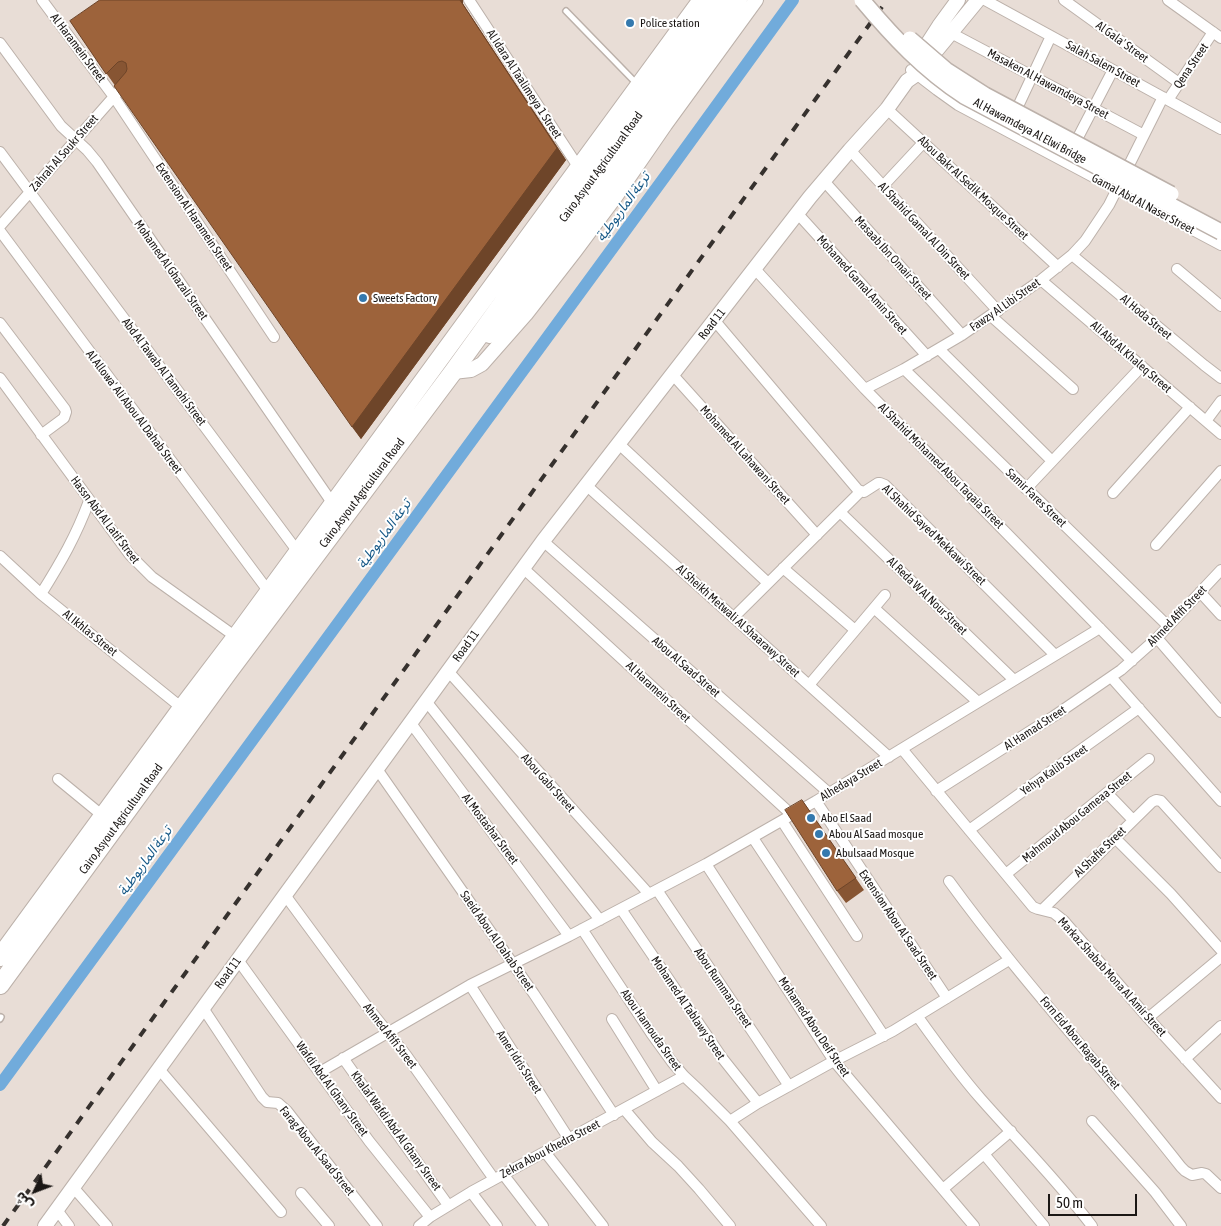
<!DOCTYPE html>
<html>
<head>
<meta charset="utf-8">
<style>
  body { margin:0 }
  #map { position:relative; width:1221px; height:1226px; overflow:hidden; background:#e8ddd6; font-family:"Asap Condensed","Noto Sans Arabic",sans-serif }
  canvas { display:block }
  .north { position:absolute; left:10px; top:1166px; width:50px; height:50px; -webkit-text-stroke:4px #fff; paint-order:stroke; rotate:227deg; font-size:14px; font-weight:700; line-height:20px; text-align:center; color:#1b1715 }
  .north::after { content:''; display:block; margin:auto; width:18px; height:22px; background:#1b1715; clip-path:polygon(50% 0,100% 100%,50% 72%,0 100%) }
  .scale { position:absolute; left:1048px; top:1194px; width:89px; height:22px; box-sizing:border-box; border:2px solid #1b1715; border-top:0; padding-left:6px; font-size:15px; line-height:18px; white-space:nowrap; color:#1b1715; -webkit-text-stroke:4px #fff; paint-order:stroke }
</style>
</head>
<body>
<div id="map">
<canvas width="1221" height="1226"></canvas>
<div class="north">ش</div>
<div class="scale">50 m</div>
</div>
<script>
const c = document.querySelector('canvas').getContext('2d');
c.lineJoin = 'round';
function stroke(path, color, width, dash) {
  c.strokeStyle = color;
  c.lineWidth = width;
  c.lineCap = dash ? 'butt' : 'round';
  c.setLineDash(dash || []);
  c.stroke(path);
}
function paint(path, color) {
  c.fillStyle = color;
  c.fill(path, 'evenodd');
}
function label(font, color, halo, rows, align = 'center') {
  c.font = font + ' "Asap Condensed","Noto Sans Arabic",sans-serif';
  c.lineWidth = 4;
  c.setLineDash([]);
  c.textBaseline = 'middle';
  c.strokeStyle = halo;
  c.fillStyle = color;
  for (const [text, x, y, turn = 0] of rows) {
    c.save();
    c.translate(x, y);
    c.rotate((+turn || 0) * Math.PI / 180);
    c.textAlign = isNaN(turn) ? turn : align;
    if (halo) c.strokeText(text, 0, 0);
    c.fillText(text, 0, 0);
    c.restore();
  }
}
stroke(new Path2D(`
  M0 1085 669 171 793 0`), '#71abdb', 12);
const service = new Path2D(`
  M566 11 637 84
  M0 1019 1 1017`);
const minor = new Path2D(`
  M42 0 114 97 274 337
  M469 0 579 168
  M985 0 1221 129
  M1064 0 1179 83
  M1168 0 1221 38
  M951 33 1144 135
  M0 43 61 126 87 150 97 162 333 504
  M911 70 937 90 958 105 1221 245
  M1168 100 1213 32
  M887 109 1058 267
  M1013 117 1051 36
  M1073 147 1113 70
  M850 150 998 311
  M0 152 298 552
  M824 181 962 335
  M883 186 923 143
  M798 214 927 356
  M0 226 118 92
  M0 231 269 592
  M1072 255 1204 365 1221 378
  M755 269 865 389 1132 661
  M1177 269 1221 306
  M1041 280 1221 434
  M991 316 1073 389
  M715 321 858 490 864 492 878 483H880L885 485 1055 655
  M0 323 65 409 66 412 64 418 41 435
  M939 349 1052 461
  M904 369 1168 626
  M673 375 817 535
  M0 378 130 555 152 577 236 637
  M865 389 904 369 962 335 1041 280 1072 255 1085 241 1109 205 1163 97
  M1206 421 1221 401
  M619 444 768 583
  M586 485 889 757
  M1026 489 1142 366
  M1113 493 1190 407
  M840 512 1014 680
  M543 541 829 793
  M1156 545 1221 471
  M0 556 41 594 182 708
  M523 568 792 815
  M783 568 855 630
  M1200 592 1221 615
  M41 594C61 562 76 536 89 501
  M874 608 978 702
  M734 617 861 491
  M1157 638 1221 712
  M448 671 649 894
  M1111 677 1221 801
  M809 685 885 595
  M426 701 600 920
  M410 722 569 936
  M902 749 1033 907 1038 909 1054 913 1064 921 1148 1018 1221 1098
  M377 769 534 994 614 1115
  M58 779 103 816
  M936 791 1054 716 1121 670 1157 638 1221 570
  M1107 793 1133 820
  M816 801 947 998
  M782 821 857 936
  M969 830 1139 708
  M753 838 884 1036
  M1115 838 1171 894 1221 950
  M706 864 834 1061 974 1226
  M1006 874 1149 759
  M949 881C1021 980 1105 1070 1181 1167L1185 1171 1192 1175 1202 1173 1206 1174 1221 1188
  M657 890 789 1086
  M285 895 369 1009 406 1055 494 1179
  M621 909 723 1059 758 1103
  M1042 910 1152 802 1156 800 1161 801 1221 867
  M582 929 651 1033 672 1062 684 1076 700 1091 730 1121 821 1226
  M238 960 369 1141 430 1217
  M470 985 569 1139
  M203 1008 262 1097 267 1102 278 1103 287 1111 325 1160 377 1226
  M918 1017C938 1045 958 1073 981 1099 1018 1141 1058 1181 1092 1226
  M1148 1018 1221 957
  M612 1019 657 1091
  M343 1058 448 1205
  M1185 1059 1221 1026
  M159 1069 281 1212
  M320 1072 470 985 569 936 706 864 816 801 1100 628
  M624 1109 652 1142 678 1166 699 1189 730 1226
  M730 1121 758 1103 834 1061 893 1031 1009 960
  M1092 1121 1155 1192 1181 1226
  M545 1152 603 1226
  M984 1154 1044 1226
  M503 1174 543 1226
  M73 1187 107 1226
  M943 1189 1011 1131
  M471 1192 497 1226
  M301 1193 329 1226
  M57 1210 69 1226
  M419 1226 430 1217 471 1192 684 1076`);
const tertiary = new Path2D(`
  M917 60 939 26 958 0
  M453 372 471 370 482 364 526 314 575 251 616 196 665 125 756 0
  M45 1226 285 895 543 541 810 197 850 150 887 109 907 81 917 74 978 0`);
const trunk = new Path2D(`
  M490 334 499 327 524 299 565 246 738 0
  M0 957 182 708 236 637 702 0
  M0 985 229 671 453 372 721 0`);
stroke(service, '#bcb1aa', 8);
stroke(minor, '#bcb1aa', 12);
stroke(tertiary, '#bcb1aa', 16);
stroke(trunk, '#bcb1aa', 20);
stroke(service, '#fff', 5);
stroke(minor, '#fff', 10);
stroke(tertiary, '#fff', 14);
stroke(trunk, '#fff', 18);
stroke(new Path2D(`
  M3 1226 887 0`), '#36312e', 4, [9, 9]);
const secondaryBridge = new Path2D(`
  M862 0C893 37 924 70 964 96L1221 232
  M910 39 946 70 985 95 1171 194`);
stroke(secondaryBridge, '#bcb1aa', 18, []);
stroke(secondaryBridge, '#fff', 15);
paint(new Path2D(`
  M100 0H463V4L566 160 361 439 70 21Z
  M802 800 864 890 846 903 837 891Z`), '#875533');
paint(new Path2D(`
  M460 0H463V4L566 160 361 439 352 427Z`), '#6e4529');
const building = new Path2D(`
  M100 0H460L557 148 352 427 114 86 126 72 127 69 126 63 122 61 118 62 106 74 70 21Z
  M802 800 856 878 837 891 785 810Z`);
paint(building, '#9d633b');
stroke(building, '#6e4529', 1);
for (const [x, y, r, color] of [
  [630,23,5,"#3479ae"],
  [363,298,5,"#3479ae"],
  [811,818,5,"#3479ae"],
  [819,834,5,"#3479ae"],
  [826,853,5,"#3479ae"]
]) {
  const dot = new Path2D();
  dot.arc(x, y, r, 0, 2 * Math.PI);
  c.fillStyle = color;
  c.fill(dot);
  stroke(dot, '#fff', 2);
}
label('12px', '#1b1715', '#fff', [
  ["Police station",640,23],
  ["Sweets Factory",373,298],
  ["Abo El Saad",821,818],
  ["Abou Al Saad mosque",829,834],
  ["Abulsaad Mosque",836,853]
], 'left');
label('12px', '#1b1715', '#fff', [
  ["Al Gala' Street",1122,42,36],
  ["Al Haramein Street",78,48,53],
  ["Salah Salem Street",1103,64,29],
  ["Qena Street",1191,66,-56],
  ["Al Idara Al Taalimeya 1 Street",524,84,57],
  ["Masaken Al Hawamdeya Street",1048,84,28],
  ["Al Hawamdeya Al Elwi Bridge",1030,131,28],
  ["Zahrah Al Soukr Street",64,153,-49],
  ["Cairo,Asyout Agricultural Road",601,167,-54],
  ["Abou Bakr Al Sedik Mosque Street",973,188,43],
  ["Gamal Abd Al Naser Street",1143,204,28],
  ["Extension Al Haramein Street",194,217,56],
  ["Al Shahid Gamal Al Din Street",924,231,47],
  ["Masaab Ibn Omair Street",893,258,48],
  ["Mohamed Al Ghazali Street",171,270,55],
  ["Mohamed Gamal Amin Street",862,285,48],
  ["Fawzy Al Libi Street",1005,305,-35],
  ["Al Hoda Street",1146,317,40],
  ["Road 11",712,324,-52],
  ["Ali Abd Al Khaleq Street",1131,357,41],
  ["Abd Al Tawab Al Tamohi Street",164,372,53],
  ["Al Allowa' Ali Abou Al Dahab Street",134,412,53],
  ["Mohamed Al Lahawani Street",745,455,48],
  ["Al Shahid Mohamed Abou Taqaia Street",941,466,45],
  ["Cairo,Asyout Agricultural Road",362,493,-53],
  ["Samir Fares Street",1036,498,44],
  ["Hassn Abd Al Latif Street",105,520,53],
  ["Al Shahid Sayed Mekkawi Street",934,535,44],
  ["Al Reda W Al Nour Street",927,596,44],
  ["Ahmed Afifi Street",1177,616,-46],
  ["Al Sheikh Metwali Al Shaarawy Street",738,621,42],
  ["Al Ikhlas Street",90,633,39],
  ["Road 11",466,646,-54],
  ["Abou Al Saad Street",686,667,41],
  ["Al Haramein Street",658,692,43],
  ["Al Hamad Street",1035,728,-33],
  ["Yehya Kalib Street",1054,770,-35],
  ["Alhedaya Street",851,780,-31],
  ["Abou Gabr Street",548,783,48],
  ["Mahmoud Abou Gameaa Street",1077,817,-39],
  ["Cairo,Asyout Agricultural Road",121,819,-54],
  ["Al Mostashar Street",490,829,53],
  ["Al Shafie Street",1100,852,-44],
  ["Extension Abou Al Saad Street",898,925,56],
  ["Saeid Abou Al Dahab Street",497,941,55],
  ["Road 11",228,973,-54],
  ["Markaz Shabab Mona Al Amir Street",1112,977,48],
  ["Abou Rumman Street",723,988,56],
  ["Mohamed Al Tablawy Street",688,1008,56],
  ["Mohamed Abou Deif Street",814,1027,56],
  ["Abou Hamouda Street",651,1030,55],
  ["Ahmed Afifi Street",390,1036,52],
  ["Forn Eid Abou Ragab Street",1080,1043,50],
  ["Amer Idris Street",519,1062,57],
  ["Wafdi Abd Al Ghany Street",332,1089,54],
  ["Khalaf Wafdi Abd Al Ghany Street",396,1131,54],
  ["Zekra Abou Khedra Street",550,1149,-28],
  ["Farag Abou Al Saad Street",317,1151,51]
]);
label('italic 14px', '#175987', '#fff', [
  ["ترعة الماريوطية",623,207,-54],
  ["ترعة الماريوطية",384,534,-54],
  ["ترعة الماريوطية",145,861,-54]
]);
</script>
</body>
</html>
